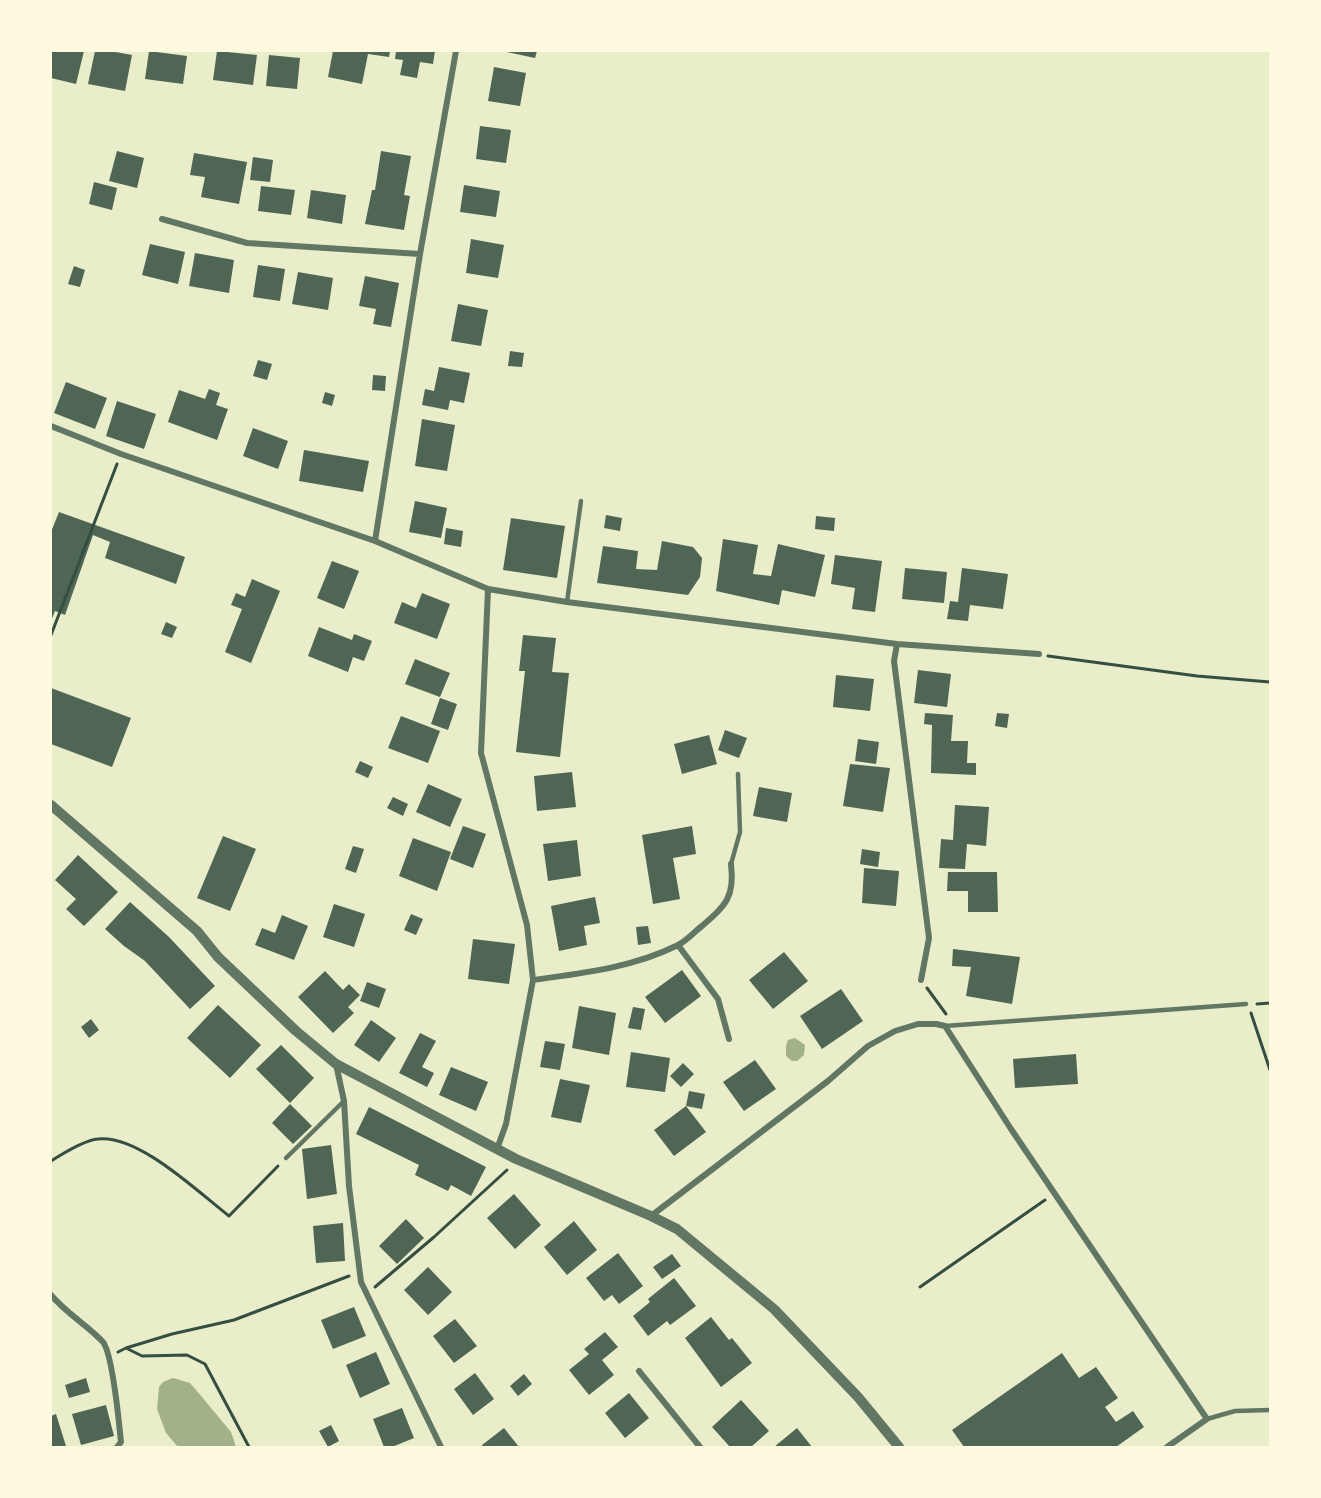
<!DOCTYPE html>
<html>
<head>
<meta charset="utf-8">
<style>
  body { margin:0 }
  #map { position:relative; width:1321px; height:1498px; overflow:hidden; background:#e9edc9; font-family:"Roboto Condensed",sans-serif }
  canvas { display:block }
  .frame { position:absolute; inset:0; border:52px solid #fefae0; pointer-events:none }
</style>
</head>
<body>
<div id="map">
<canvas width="1321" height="1498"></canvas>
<div class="frame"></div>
</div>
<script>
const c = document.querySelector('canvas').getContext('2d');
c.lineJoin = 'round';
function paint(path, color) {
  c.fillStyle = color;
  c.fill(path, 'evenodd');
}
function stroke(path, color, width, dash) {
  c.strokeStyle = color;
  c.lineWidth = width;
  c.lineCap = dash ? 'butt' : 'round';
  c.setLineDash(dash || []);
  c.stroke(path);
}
paint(new Path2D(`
  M795 1038 805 1045 804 1055 797 1061H792L786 1056V1046L788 1040Z
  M173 1378 190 1383 202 1397 231 1432 236 1447H178L166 1433 157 1409 159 1387 163 1382Z`), '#a3b18a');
paint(new Path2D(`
  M51 51H84L76 84 51 78Z
  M95 51H110L132 55 125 91 88 84Z
  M149 51 187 56 183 84 145 79Z
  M217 51 257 55 253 85 213 80Z
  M333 51H390L389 57 368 54 362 84 328 77Z
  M396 51H435L433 64 420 62 417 78 400 75 403 60 395 59Z
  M502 51H537L535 58Z
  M269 55 300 58 297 89 266 86Z
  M494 67 526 73 520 106 488 101Z
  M480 126 511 130 506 163 476 159Z
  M117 151 144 158 137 188 109 181Z
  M381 151 411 156 404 195 410 196 404 230 365 224 372 190H375Z
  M194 153 247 162 239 204 201 197 205 177 190 175Z
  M253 157 273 160 270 182 250 180Z
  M94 182 117 188 112 210 89 204Z
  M464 185 500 191 496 217 460 212Z
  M261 186 295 190 291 215 258 211Z
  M311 190 346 195 342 224 307 218Z
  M471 239 504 245 498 278 466 273Z
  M150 244 185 252 178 284 142 275Z
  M195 253 234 260 229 293 189 286Z
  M258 265 285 269 280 301 253 297Z
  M74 266 85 270 80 287 68 284Z
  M298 272 333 278 328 310 292 304Z
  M365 276 399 283 391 327 373 324 376 309 359 306Z
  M458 304 488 310 481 346 451 341Z
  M510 351 524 353 522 367 508 366Z
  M258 360 272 364 267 380 253 376Z
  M439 367 470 373 464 403 450 400 448 410 422 405 425 389 434 391Z
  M373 375 386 376 385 391 372 390Z
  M66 382 107 398 95 429 54 413Z
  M209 389 220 393 216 405 228 409 217 440 168 422 179 390 205 399Z
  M325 392 335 395 332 406 322 403Z
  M117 401 156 414 144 449 106 436Z
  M422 419 455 425 447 471 415 466Z
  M253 428 288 441 278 469 243 456Z
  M304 450 369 461 363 492 299 481Z
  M415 501 447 508 441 538 409 532Z
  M59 512 185 557 176 584 105 558 110 542 93 535 65 615 55 611 51 621V532Z
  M606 515 622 518 620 531 604 528Z
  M816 516 835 518 834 531 815 529Z
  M511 518 565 526 557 578 503 570Z
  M446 528 463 531 461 547 444 544Z
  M723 539 758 545 753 574 771 576 778 544 825 555 815 597 782 590 779 605 716 591Z
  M662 541 693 547 702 558 700 577 688 595 597 583 603 546 638 551 636 569 657 570Z
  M835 555 882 561 875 612 852 609 855 588 831 584Z
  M332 561 359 571 344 609 317 598Z
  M905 568 947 572 944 603 902 599Z
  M962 568 1008 574 1003 609 970 605 968 621 947 619 950 601 958 602Z
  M252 579 280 591 251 663 225 652 242 609 231 605 236 593 245 597Z
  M422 593 450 604 437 639 394 623 402 602 416 608Z
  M166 622 177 627 172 638 161 634Z
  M319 627 352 640 354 634 372 641 364 661 353 657 348 672 308 656Z
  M523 635 556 638 552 672 569 673 560 757 516 752 525 671H519Z
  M415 659 450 673 440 697 405 684Z
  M918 670 951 674 947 707 914 703Z
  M836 675 874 679 870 711 833 707Z
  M51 688 131 718 112 767 51 744Z
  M440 698 457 704 448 730 431 724Z
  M925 713 953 715 951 741H968L967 763H976V775L931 773 932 725 924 724Z
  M997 713 1009 714 1007 728 995 726Z
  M401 716 440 731 428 763 388 748Z
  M725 730 747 738 739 758 718 750Z
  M709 735 717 764 682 774 674 744Z
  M858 739 879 742 876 764 855 761Z
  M360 761 373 767 368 778 355 772Z
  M850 764 890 768 883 812 843 806Z
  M572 772 576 807 537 811 534 776Z
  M428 784 462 799 450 827 416 812Z
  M759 787 792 793 787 822 753 816Z
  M393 797 408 804 403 816 387 808Z
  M955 805 989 807 986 846 967 844 965 869 939 868 941 839 953 840Z
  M463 826 486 834 473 868 450 859Z
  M692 826 696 854 673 858 680 899 653 904 642 835Z
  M223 836 256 849 230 911 197 898Z
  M413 838 451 852 437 891 399 876Z
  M577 840 581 876 548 881 543 844Z
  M353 846 364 849 356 873 345 869Z
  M862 849 880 852 878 867 860 864Z
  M78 855 118 892 84 926 66 909 76 899 55 880Z
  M864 868 899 871 896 906 862 903Z
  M948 872H997L998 912H968V891H947Z
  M595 897 600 923 584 926 587 945 559 951 551 906Z
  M130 902 169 937 215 986 190 1009 145 961 124 946 105 929Z
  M334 904 365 914 354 947 323 937Z
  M411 914 423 919 416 935 404 930Z
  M282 915 308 926 294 960 255 945 262 928 275 933Z
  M648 926 651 943 638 945 636 927Z
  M473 939 515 944 509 984 468 979Z
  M953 949 1020 957 1012 1004 966 996 971 967 952 966Z
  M784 952 808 981 773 1009 749 980Z
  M682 970 701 996 665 1023 645 997Z
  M325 971 343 990 349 984 360 995 348 1007 354 1013 333 1033 298 997Z
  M367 982 386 989 379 1008 360 1001Z
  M841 989 863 1021 822 1049 800 1016Z
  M218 1005 261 1045 230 1078 187 1038Z
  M579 1006 616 1013 609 1055 572 1048Z
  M633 1007 645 1009 641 1030 628 1028Z
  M91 1019 99 1030 89 1038 81 1027Z
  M371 1020 396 1038 379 1062 354 1045Z
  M420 1033 436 1041 422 1067 434 1073 427 1087 399 1073Z
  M545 1041 565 1044 560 1070 540 1067Z
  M281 1045 314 1078 290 1103 256 1069Z
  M631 1052 670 1058 665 1092 626 1087Z
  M1076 1054 1078 1084 1015 1088 1013 1059Z
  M755 1060 776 1089 744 1111 723 1082Z
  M683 1063 694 1074 681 1087 670 1076Z
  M451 1067 488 1082 476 1111 439 1095Z
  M560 1079 590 1085 581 1123 551 1117Z
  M689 1091 705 1094 702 1109 686 1106 706 1132 674 1156 654 1130 686 1106Z
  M290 1104 312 1126 293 1144 272 1123Z
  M369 1107 486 1167 471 1196 451 1185 448 1191 415 1175 419 1165 356 1134Z
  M331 1145 337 1194 307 1199 302 1149Z
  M514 1194 541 1225 515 1249 487 1218Z
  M406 1219 424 1238 397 1264 379 1246Z
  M574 1221 597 1250 567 1275 544 1247Z
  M343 1223 345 1261 316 1263 313 1226Z
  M618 1253 643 1286 619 1304 612 1295 604 1301 586 1278Z
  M672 1254 681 1266 662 1279 653 1267Z
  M428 1267 452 1292 428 1315 404 1290Z
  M674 1278 696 1306 670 1325 667 1321 648 1336 633 1316 650 1302 648 1299Z
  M354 1307 366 1336 333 1349 321 1320Z
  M711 1317 729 1340 732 1338 752 1363 721 1387 685 1338Z
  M455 1319 477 1346 454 1363 433 1336Z
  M605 1332 618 1347 602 1360 614 1375 589 1395 569 1370 589 1354 584 1349Z
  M376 1352 390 1384 360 1398 346 1365Z
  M1062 1353 1079 1378 1096 1367 1118 1398 1105 1407 1116 1422 1133 1411 1144 1427 1116 1447H964L952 1430Z
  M475 1373 494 1399 473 1415 454 1389Z
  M524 1374 532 1384 518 1396 510 1386Z
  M86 1378 90 1392 69 1398 65 1385Z
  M629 1393 649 1418 625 1438 605 1413Z
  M741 1400 769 1431 751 1447H730L712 1427Z
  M106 1405 114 1436 81 1445 72 1414Z
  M402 1408 414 1438 392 1447H384L373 1419Z
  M56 1414 66 1446 62 1447H51V1416Z
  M331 1425 339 1441 328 1447 319 1431Z
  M504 1428 519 1447H483L482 1445Z
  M797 1428 812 1447H774Z`), '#4f6655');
stroke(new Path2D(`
  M51 635 117 464
  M1048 656 1197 676 1270 682
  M927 988 946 1014
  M1257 1004 1270 1003
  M1251 1013 1270 1070
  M51 1161C62 1154 85 1140 98 1139 138 1134 198 1192 229 1216L278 1166
  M375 1287 434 1237 507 1170
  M920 1287 1045 1200
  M126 1348 172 1334 234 1320 349 1276
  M118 1352 126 1348 142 1356 187 1355 205 1364 249 1447`), '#344e41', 3);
stroke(new Path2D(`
  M567 602 581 501
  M731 864 740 832 738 774
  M945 1026 1246 1004
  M286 1158 344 1101
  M1207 1419 1235 1411 1270 1410`), '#617663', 4.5);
stroke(new Path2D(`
  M162 219 247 243 420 254
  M51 426 121 454 375 541 488 589 567 602 897 644 1039 654
  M375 541 420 254 456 51
  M488 589 481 753 527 925 533 980 506 1124 497 1149
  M897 644 894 661 929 938 921 980
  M678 945 718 999 729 1039
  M533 980C582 973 631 968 676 946 686 942 694 932 702 926 726 905 735 897 731 864
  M336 1064 344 1101 349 1186 361 1282 441 1447
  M651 1216 828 1081 868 1046 895 1031 918 1024H936L945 1026 1011 1129 1207 1419 1167 1447
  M51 1295C66 1313 87 1325 103 1342 113 1355 119 1423 121 1442L117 1447
  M639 1371 700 1447`), '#617663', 6);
stroke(new Path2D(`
  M51 805 197 931 218 957 296 1031 336 1064 516 1159 651 1216 677 1229 774 1309 858 1397 899 1447`), '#617663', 10);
</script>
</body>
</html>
